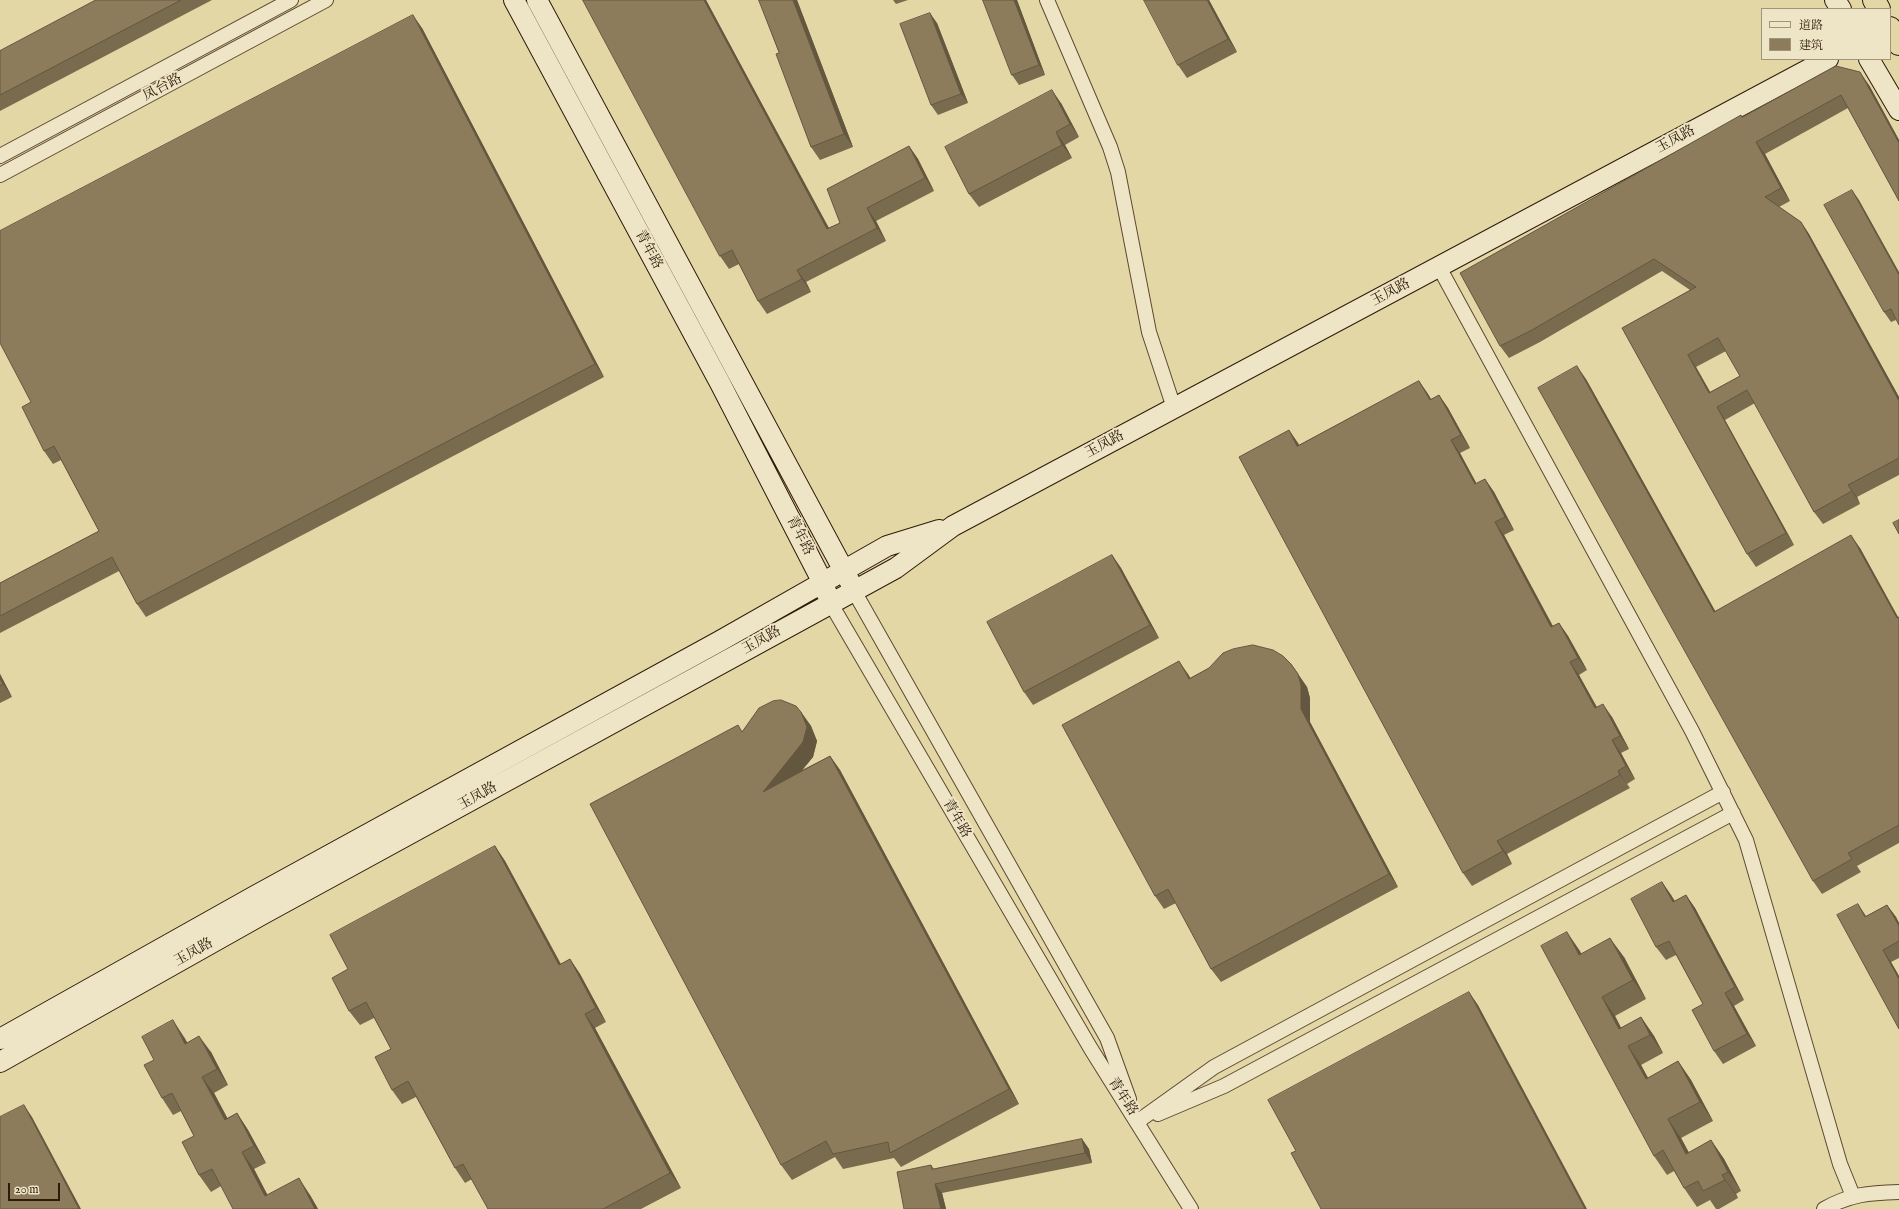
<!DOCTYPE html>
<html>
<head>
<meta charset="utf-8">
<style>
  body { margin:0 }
  #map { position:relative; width:1899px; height:1209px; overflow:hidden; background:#e4d7a6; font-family:"IM FELL English","Noto Serif SC",serif }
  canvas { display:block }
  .legend { position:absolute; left:1761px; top:8px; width:130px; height:52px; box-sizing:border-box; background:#ede5c5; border:1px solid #a1947a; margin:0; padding:5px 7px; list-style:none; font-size:12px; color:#2f1a0a }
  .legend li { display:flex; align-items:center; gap:8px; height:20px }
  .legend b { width:20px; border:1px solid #a1947a }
  .scale { position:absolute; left:8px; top:1183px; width:52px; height:18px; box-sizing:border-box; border:2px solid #2f1a0a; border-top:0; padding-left:5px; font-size:12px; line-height:14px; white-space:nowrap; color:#2f1a0a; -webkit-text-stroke:3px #ede5c5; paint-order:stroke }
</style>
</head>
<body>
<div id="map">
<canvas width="1899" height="1209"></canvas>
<ul class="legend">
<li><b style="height:5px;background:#ede5c5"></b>道路</li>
<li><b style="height:11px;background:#8d7c5b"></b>建筑</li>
</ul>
<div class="scale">20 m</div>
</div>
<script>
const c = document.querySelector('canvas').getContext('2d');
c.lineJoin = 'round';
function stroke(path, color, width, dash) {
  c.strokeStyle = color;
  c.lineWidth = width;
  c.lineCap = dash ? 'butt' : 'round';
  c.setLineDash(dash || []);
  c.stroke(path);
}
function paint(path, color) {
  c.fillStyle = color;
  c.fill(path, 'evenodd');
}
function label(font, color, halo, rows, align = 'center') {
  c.font = font + ' "IM FELL English","Noto Serif SC",serif';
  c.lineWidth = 4;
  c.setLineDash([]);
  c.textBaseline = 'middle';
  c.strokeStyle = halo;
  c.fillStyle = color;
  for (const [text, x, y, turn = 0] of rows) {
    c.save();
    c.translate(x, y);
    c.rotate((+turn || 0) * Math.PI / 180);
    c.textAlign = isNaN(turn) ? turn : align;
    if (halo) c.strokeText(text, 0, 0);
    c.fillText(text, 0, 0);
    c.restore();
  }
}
const street = new Path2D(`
  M1047 0 1110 147 1118 172 1149 332 1174 408
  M0 156 291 0
  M0 175 326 0
  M1439 267 1692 731 1746 840 1840 1164 1853 1196
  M854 591 1107 1038 1129 1099
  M831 604 1091 1049 1191 1209
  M1158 1114 1224 1086 1733 813
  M1137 1122 1214 1067 1723 792
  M1824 1209C1850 1194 1870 1193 1899 1192`);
const secondary = new Path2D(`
  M514 0 720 383 823 583 827 594
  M537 0 850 582
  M1835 0 1841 9
  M1869 59 1899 110
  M0 1039 253 897 720 641 887 546 939 530
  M0 1062 263 914 896 568 953 526 1828 59`);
const highway = new Path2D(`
  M1874 0 1879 9
  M1890 28 1899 44`);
stroke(street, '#5c4931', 16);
stroke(secondary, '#2f1a0a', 22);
stroke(highway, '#2f1a0a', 24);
stroke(street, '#ede5c5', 14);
stroke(secondary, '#ede5c5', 20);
stroke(highway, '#e4d7a6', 22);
paint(new Path2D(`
  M96 0H212L0 111V51Z
  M583 0H706L828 228 840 223 909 146 918 159 934 191 876 221 886 241 806 282 811 292 767 314 758 301 739 264 729 269 720 256Z
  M759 0H797L853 147 820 160 811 147 779 53Z
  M893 0H908L896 4Z
  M983 0H1017L1045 75 1019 85 1012 75Z
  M1209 0 1237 52 1187 78 1178 65Z
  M937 23 968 103 938 115 931 105Z
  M422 28 604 377 146 617 137 604 119 571 0 633V583L99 531 61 460 53 464 44 451 31 402Z
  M1869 85 1899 140V201L1848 108 1765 154 1790 201 1779 207 1801 222 1809 234 1899 397V475L1857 497 1860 504 1823 524 1814 512 1755 403 1725 420 1794 545 1756 567 1747 554 1622 328 1690 290 1662 271 1540 342 1509 358 1500 346 1743 117ZM1726 351 1740 376 1710 392 1696 367Z
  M1061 103 1079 137 1065 145 1072 158 979 207 969 194Z
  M1859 200 1896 320 1891 322 1884 312Z
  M1586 379 1715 611 1860 548 1898 617H1899V843L1857 866 1861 872 1822 894 1813 881Z
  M1419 381 1428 394 1431 399 1439 395 1448 408 1470 448 1460 453 1476 484 1485 479 1494 492 1514 530 1504 535 1553 626 1559 623 1568 636 1587 670 1579 675 1597 707 1612 717 1629 749 1621 753 1635 779 1627 784 1630 788 1507 854 1512 864 1472 886 1463 873 1289 430 1299 445Z
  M1112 555 1121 568 1159 638 1033 705 1024 692Z
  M1291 664 1307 687 1310 698V722L1398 887 1221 982 1211 969 1176 903 1164 909 1155 896 1188 674 1190 678 1209 668Z
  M0 674 12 697 0 703Z
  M801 712 811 726 817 741 813 757 802 770 830 756 840 770 1019 1104 901 1167 894 1158 843 1169 835 1157 792 1180 781 1165 742 731Z
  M495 846 505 861 561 964 570 959 580 974 606 1022 595 1028 681 1188 641 1209H488L472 1179 465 1183 455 1168 416 1097 402 1104 392 1090 391 1049 374 1018 360 1025 349 1011 348 969Z
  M1662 882 1671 895 1675 901 1686 895 1695 908 1744 1000 1734 1006 1756 1046 1723 1064 1714 1051 1703 1004 1676 955 1666 960 1656 947Z
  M1887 905 1896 917 1899 923V958L1891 962 1899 976V1029L1866 916Z
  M1580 951 1581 954 1624 957 1646 999 1615 1016 1621 1028 1641 1017 1654 1036 1663 1053 1641 1065 1648 1078 1678 1061 1691 1080 1713 1121 1681 1138 1689 1153 1711 1140 1724 1159 1741 1191 1736 1194 1738 1198 1719 1209H1716L1710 1200 1697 1207 1684 1188 1674 1171 1667 1175 1654 1156Z
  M184 1037 187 1042 211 1052 228 1085 214 1093 227 1118 237 1113 248 1130 266 1163 254 1169 267 1195H310L318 1209 221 1186 211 1192 199 1175 194 1136 181 1111 173 1115 162 1098 154 1060Z
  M1082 1139 1089 1149 1092 1163 942 1193 946 1209H904L931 1165 934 1169Z`), '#796b4e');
paint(new Path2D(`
  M704 0H706L836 241 827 229Z
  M793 0H797L853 147 844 134Z
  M1014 0H1017L1045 75 1039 65Z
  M1207 0H1209L1237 52 1228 39Z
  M930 13 937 23 968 103 961 94Z
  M413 15 422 28 604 377 595 364Z
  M1860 72 1869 85 1899 140V143Z
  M1052 90 1061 103 1079 137 1070 124Z
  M1056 132 1065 145 1072 158 1062 145Z
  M1756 142 1765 154 1790 201 1781 188Z
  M909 146 918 159 934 191 925 178Z
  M1852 190 1859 200 1899 272V275Z
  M867 208 876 221 886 241 877 228Z
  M1801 222 1809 234 1899 397V401Z
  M797 270 806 282 811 292 802 279Z
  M1688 355 1696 367 1718 406 1709 393Z
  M1577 366 1586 379 1723 625 1714 612Z
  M1419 381 1428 394 1439 413 1430 400Z
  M1439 395 1448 408 1470 448 1461 435Z
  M1717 407 1725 420 1794 545 1786 533Z
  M1289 430 1298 443 1306 459 1297 446Z
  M1451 440 1460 453 1484 497 1475 484Z
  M1485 479 1494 492 1514 530 1505 517Z
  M1848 485 1857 497 1860 504 1852 491Z
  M1495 522 1504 535 1560 640 1551 627Z
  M1851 535 1860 548 1899 619 1897 618Z
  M1112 555 1121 568 1159 638 1150 625Z
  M1559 623 1568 636 1587 670 1578 658Z
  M1179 661 1188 674 1198 692 1189 679Z
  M1570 662 1579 675 1604 721 1595 708Z
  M1291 664 1307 687 1310 698V722L1398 887 1389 874 1301 709Z
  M0 674 12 697 3 684 0 678Z
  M1603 704 1612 717 1629 749 1620 736Z
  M801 712 811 726 817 741 813 757 773 806 763 792Z
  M1612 740 1621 753 1635 779 1626 766Z
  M830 756 840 770 1019 1104 1009 1089Z
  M1618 771 1627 784 1630 788 1620 775Z
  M1497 841 1507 854 1512 864 1503 851Z
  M495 846 505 861 569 980 559 965Z
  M1662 882 1671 895 1682 915 1673 902Z
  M1686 895 1695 908 1744 1000 1735 987Z
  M1858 904 1866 916 1873 929 1865 917Z
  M1887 905 1896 917 1899 923V926Z
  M1567 932 1580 951 1592 974 1579 955Z
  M1610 938 1624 957 1646 999 1633 980Z
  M1883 950 1891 962 1899 976V979Z
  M570 959 580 974 606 1022 596 1008Z
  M1469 992 1478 1005 1587 1209H1585Z
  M1725 993 1734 1006 1756 1046 1747 1034Z
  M1602 997 1615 1016 1630 1045 1619 1029Z
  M585 1014 595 1028 681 1188 670 1173Z
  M1641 1017 1654 1036 1663 1053 1650 1035Z
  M173 1020 184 1037 196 1060 185 1044Z
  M199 1036 211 1052 228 1085 217 1069Z
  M1628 1046 1641 1065 1659 1098 1646 1079Z
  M1678 1061 1691 1080 1713 1121 1700 1102Z
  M202 1077 214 1093 237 1136 225 1120Z
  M24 1105 32 1117 81 1209H79Z
  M237 1113 248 1130 266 1163 254 1146Z
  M1668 1119 1681 1138 1700 1173 1686 1154Z
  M1082 1139 1089 1149 1092 1163 1085 1153Z
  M1711 1140 1724 1159 1741 1191 1728 1172Z
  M242 1152 254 1169 275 1209 265 1196Z
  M1722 1175 1736 1194 1738 1198 1725 1180Z
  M299 1178 310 1195 318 1209H315Z
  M935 1184 942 1193 946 1209H941Z`), '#635740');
const building = new Path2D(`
  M96 0H181L0 95V51Z
  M583 0H704L827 229 840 223 827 189 909 146 925 178 867 208 877 228 797 270 802 279 758 301 732 250 720 256Z
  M759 0H793L844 134 811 147 776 54 779 53Z
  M983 0H1014L1039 65 1012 75Z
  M1144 0H1207L1228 39 1178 65Z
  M930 13 961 94 931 105 900 24Z
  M413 15 595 364 137 604 112 557 0 616V583L99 531 54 446 44 451 22 407 31 402 0 343V231Z
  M1836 66 1860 72 1899 143V201L1841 95 1756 142 1781 188 1765 197 1801 222 1899 401V458L1848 485 1852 491 1814 512 1747 390 1717 407 1786 533 1747 554 1622 328 1696 287 1654 259 1532 330 1500 346 1460 273 1741 115 1742 117ZM1718 338 1740 376 1709 393 1688 355Z
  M1052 90 1070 124 1056 132 1062 145 969 194 945 147Z
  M1852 190 1899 275V325L1891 309 1884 312 1824 205Z
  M1577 366 1714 612 1851 535 1897 618 1899 617V825L1848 853 1852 859 1813 881 1538 388Z
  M1419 381 1430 400 1439 395 1461 435 1451 440 1475 484 1485 479 1505 517 1495 522 1551 627 1559 623 1578 658 1570 662 1595 708 1603 704 1620 736 1612 740 1626 766 1618 771 1620 775 1497 841 1503 851 1463 873 1239 457 1289 430 1297 446Z
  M1899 520V534L1893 523Z
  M1112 555 1150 625 1024 692 987 622Z
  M1253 645 1273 650 1283 656 1291 664 1298 674 1301 685V709L1389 874 1211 969 1168 889 1155 896 1062 725 1179 661 1189 679 1209 668 1223 653 1233 649Z
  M0 678 3 684 0 686Z
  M781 700 796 706 801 712 807 727 803 742 763 792 830 756 1009 1089 890 1153 888 1142 833 1154 826 1141 781 1165 590 804 738 725 742 732 759 708 773 701Z
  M495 846 559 965 570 959 596 1008 585 1014 670 1173 603 1209H488L463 1164 455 1168 408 1081 392 1090 375 1057 391 1049 366 1002 349 1011 332 978 348 969 330 935Z
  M1662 882 1673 902 1686 895 1735 987 1725 993 1747 1034 1714 1051 1692 1010 1703 1004 1669 941 1656 947 1631 899Z
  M1858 904 1865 917 1887 905 1899 926V941L1883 950 1899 979V1029L1837 915Z
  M1567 932 1579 955 1610 938 1633 980 1602 997 1619 1029 1641 1017 1650 1035 1628 1046 1646 1079 1678 1061 1700 1102 1668 1119 1686 1154 1711 1140 1728 1172 1722 1175 1725 1180 1703 1191 1698 1181 1684 1188 1663 1150 1654 1156 1541 946Z
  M1469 992 1585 1209H1321L1291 1153 1296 1151 1268 1100Z
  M173 1020 185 1044 199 1036 217 1069 202 1077 225 1120 237 1113 254 1146 242 1152 265 1196 299 1178 315 1209H233L212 1169 199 1175 182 1142 194 1136 172 1093 162 1098 144 1065 154 1060 142 1037Z
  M24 1105 79 1209H0V1117Z
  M1082 1139 1085 1153 935 1184 941 1209H904L897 1172 931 1165 932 1169Z`);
paint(building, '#8d7c5b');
stroke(building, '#635740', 1);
label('14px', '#2f1a0a', '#ede5c5', [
  ["凤台路",163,88,-28],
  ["玉凤路",1676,140,-28],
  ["青年路",648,250,62],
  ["玉凤路",1391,293,-28],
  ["玉凤路",1105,445,-28],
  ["青年路",799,536,63],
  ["玉凤路",762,641,-29],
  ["玉凤路",478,797,-29],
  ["青年路",956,819,60],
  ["玉凤路",194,953,-29],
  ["青年路",1122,1097,57]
]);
</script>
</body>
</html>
